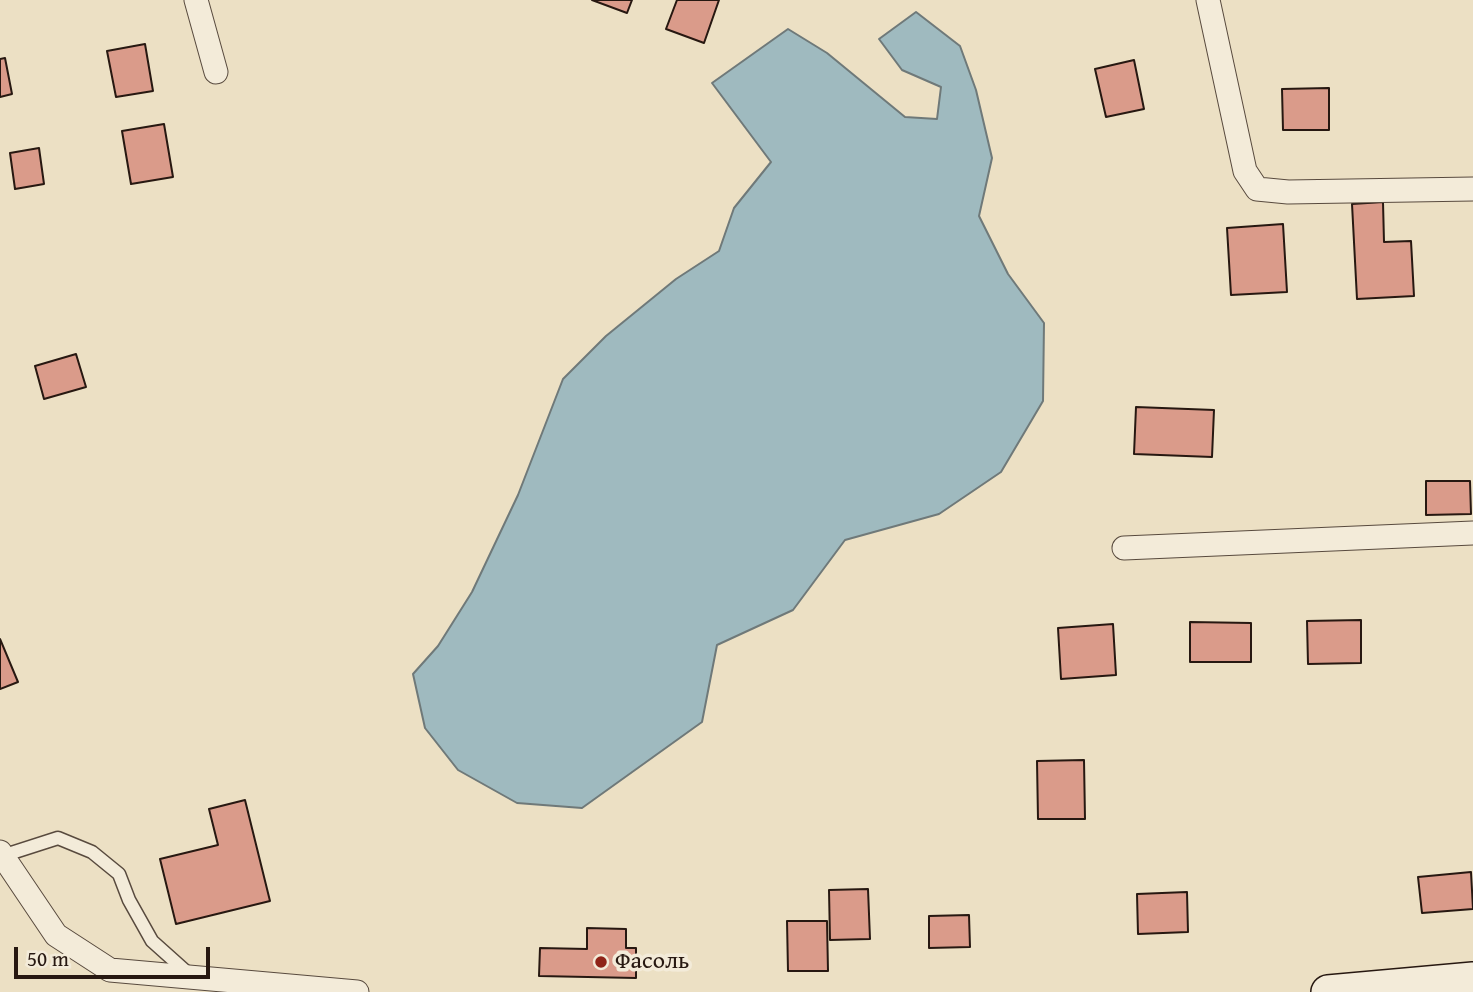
<!DOCTYPE html>
<html>
<head>
<meta charset="utf-8">
<style>
  body { margin:0 }
  #map { position:relative; width:1473px; height:992px; overflow:hidden; background:#ece0c4; font-family:"Gentium Book Plus",serif }
  canvas { display:block }
  .scale { position:absolute; left:14px; top:947px; width:196px; height:32px; box-sizing:border-box; border:4px solid #271811; border-top:0; padding-left:9px; font-size:21px; line-height:24px; white-space:nowrap; color:#271811; -webkit-text-stroke:5px #f3ebd9; paint-order:stroke }
</style>
</head>
<body>
<div id="map">
<canvas width="1473" height="992"></canvas>
<div class="scale">50 m</div>
</div>
<script>
const c = document.querySelector('canvas').getContext('2d');
c.lineJoin = 'round';
function paint(path, color) {
  c.fillStyle = color;
  c.fill(path, 'evenodd');
}
function stroke(path, color, width, dash) {
  c.strokeStyle = color;
  c.lineWidth = width;
  c.lineCap = dash ? 'butt' : 'round';
  c.setLineDash(dash || []);
  c.stroke(path);
}
function label(font, color, halo, rows, align = 'center') {
  c.font = font + ' "Gentium Book Plus",serif';
  c.lineWidth = 7;
  c.setLineDash([]);
  c.textBaseline = 'middle';
  c.strokeStyle = halo;
  c.fillStyle = color;
  for (const [text, x, y, turn = 0] of rows) {
    c.save();
    c.translate(x, y);
    c.rotate((+turn || 0) * Math.PI / 180);
    c.textAlign = isNaN(turn) ? turn : align;
    if (halo) c.strokeText(text, 0, 0);
    c.fillText(text, 0, 0);
    c.restore();
  }
}
const water = new Path2D(`
  M916 12 960 46 976 90 992 158 979 216 1008 274 1044 323 1043 401 1001 472 939 514 845 540 793 610 717 645 702 722 582 808 517 803 458 770 425 728 413 674 438 646 472 592 518 495 563 379 606 336 676 279 719 251 734 208 771 162 712 83 788 29 827 53 905 117 937 119 941 87 902 70 879 39Z`);
paint(water, '#9fbabf');
stroke(water, '#6f7979', 2);
const building = new Path2D(`
  M592 0H632L627 13Z
  M677 0H719L704 43 666 29Z
  M145 44 153 91 116 97 107 51Z
  M5 58 12 94 0 97V59Z
  M1134 60 1144 109 1106 117 1095 69Z
  M1329 88V130H1283L1282 89Z
  M164 124 173 177 131 184 122 131Z
  M39 148 44 184 15 189 10 153Z
  M1383 202 1384 242 1411 241 1414 296 1357 299 1352 204Z
  M1283 224 1287 292 1231 295 1227 228Z
  M76 354 86 387 44 399 35 366Z
  M1136 407 1214 410 1212 457 1134 454Z
  M1426 481H1470L1471 514 1426 515Z
  M1361 620V663L1308 664 1307 621Z
  M1190 622 1251 623V662H1190Z
  M1113 624 1116 675 1061 679 1058 628Z
  M0 639 18 682 0 689Z
  M1084 760 1085 819H1038L1037 761Z
  M245 800 270 901 176 924 160 859 218 845 209 809Z
  M1471 872 1473 909 1422 913 1418 877Z
  M868 889 870 939 830 940 829 890Z
  M1187 892 1188 932 1138 934 1137 894Z
  M969 915 970 947 929 948V916Z
  M787 921H827L828 971H788Z
  M587 928 626 929V948H636V978L539 976 540 948 587 949Z`);
paint(building, '#da9b8a');
stroke(building, '#271811', 2);
const lane = new Path2D(`
  M2 856 58 838 92 852 119 874 129 900 152 941 190 975`);
const street = new Path2D(`
  M196 0 216 72
  M1208 0 1245 171 1257 189 1288 192 1473 189
  M1124 548 1473 533
  M0 852 56 935 110 970 357 992`);
const secondary = new Path2D(`
  M1328 992 1473 979`);
stroke(lane, '#584a3e', 15);
stroke(street, '#584a3e', 25);
stroke(secondary, '#271811', 36);
stroke(lane, '#f3ebd9', 12);
stroke(street, '#f3ebd9', 23);
stroke(secondary, '#f3ebd9', 33);
for (const [x, y, r, color] of [
  [601,962,7,"#8f2418"]
]) {
  const dot = new Path2D();
  dot.arc(x, y, r, 0, 2 * Math.PI);
  c.fillStyle = color;
  c.fill(dot);
  stroke(dot, '#f3ebd9', 2.5);
}
label('24px', '#271811', '#f3ebd9', [
  ["Фасоль",615,962]
], 'left');
</script>
</body>
</html>
